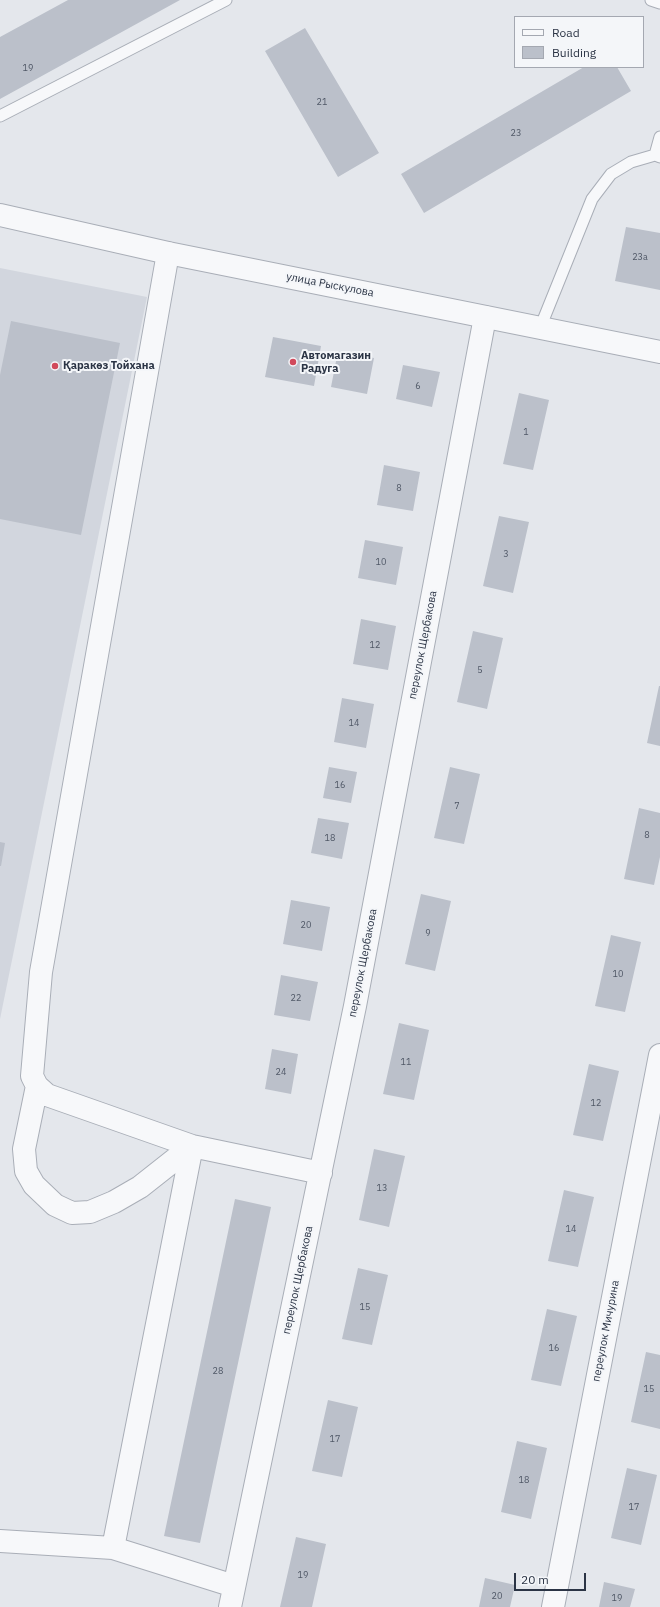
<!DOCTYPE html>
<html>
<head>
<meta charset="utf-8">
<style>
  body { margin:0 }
  #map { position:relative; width:660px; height:1607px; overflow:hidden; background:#e4e7ec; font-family:"IBM Plex Sans",sans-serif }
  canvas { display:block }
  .legend { position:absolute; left:514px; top:16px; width:130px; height:52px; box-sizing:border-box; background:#f4f6f9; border:1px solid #a4a8b1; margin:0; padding:5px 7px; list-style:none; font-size:12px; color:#2b3445 }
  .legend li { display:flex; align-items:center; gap:8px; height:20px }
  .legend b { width:20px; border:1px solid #a4a8b1 }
  .scale { position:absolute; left:514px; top:1573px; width:72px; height:18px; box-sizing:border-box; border:2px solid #2b3445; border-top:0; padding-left:5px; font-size:12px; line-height:14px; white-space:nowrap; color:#2b3445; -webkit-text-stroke:3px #f4f6f9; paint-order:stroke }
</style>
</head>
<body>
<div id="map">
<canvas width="660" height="1607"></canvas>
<ul class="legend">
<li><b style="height:5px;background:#f7f8fa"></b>Road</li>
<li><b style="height:11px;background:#bbc0ca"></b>Building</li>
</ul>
<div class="scale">20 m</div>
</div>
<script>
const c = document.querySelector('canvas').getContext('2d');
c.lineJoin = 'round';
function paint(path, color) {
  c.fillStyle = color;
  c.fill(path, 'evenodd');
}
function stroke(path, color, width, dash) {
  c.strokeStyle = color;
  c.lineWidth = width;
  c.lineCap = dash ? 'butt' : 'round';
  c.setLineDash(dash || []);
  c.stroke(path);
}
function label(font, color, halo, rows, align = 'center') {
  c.font = font + ' "IBM Plex Sans",sans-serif';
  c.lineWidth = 4;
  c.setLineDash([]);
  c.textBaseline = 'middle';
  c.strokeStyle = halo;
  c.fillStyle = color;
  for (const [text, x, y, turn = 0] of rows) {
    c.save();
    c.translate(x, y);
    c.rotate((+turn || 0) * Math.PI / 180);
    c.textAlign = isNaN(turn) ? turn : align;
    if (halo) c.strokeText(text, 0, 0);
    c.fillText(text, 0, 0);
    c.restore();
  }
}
paint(new Path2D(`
  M0 268 147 297 0 1019Z`), '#d2d6de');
paint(new Path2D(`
  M68 0H180L0 99V37Z
  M305 28 379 153 338 177 265 51Z
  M584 67H617L631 91 424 213 401 174Z
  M626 227 660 233V290L615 281Z
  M11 321 120 343 81 535 0 519V375Z
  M273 337 321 346 314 386 265 377Z
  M338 351 374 358 367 394 331 387Z
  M403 365 440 372 432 407 396 399Z
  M519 393 549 400 533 470 503 464Z
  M384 465 420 472 413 511 377 505Z
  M499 516 529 522 513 593 483 586Z
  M365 540 403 547 396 585 358 578Z
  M361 619 396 626 388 670 353 664Z
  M473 631 503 638 487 709 457 702Z
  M659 686H660V746L647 743Z
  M342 698 374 704 366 748 334 742Z
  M329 767 357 772 351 803 323 798Z
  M450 767 480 774 464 844 434 838Z
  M639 808 660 813V857L654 885 624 879Z
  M318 818 349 823 342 859 311 853Z
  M0 842 5 843 1 866H0Z
  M421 894 451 901 435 971 405 964Z
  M291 900 330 907 322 951 283 944Z
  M611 935 641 942 625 1012 595 1006Z
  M281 975 318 982 310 1021 274 1015Z
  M399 1023 429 1030 414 1100 383 1094Z
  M272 1049 298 1054 291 1094 265 1089Z
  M589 1064 619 1071 603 1141 573 1135Z
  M374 1149 405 1156 389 1227 359 1220Z
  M564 1190 594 1197 578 1267 548 1261Z
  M235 1199 271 1207 200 1543 164 1536Z
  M358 1268 388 1275 372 1345 342 1339Z
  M547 1309 577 1316 561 1386 531 1380Z
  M646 1352 660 1355V1429L631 1422Z
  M328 1400 358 1407 342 1477 312 1471Z
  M517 1441 547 1448 531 1519 501 1512Z
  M627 1468 657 1475 641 1545 611 1538Z
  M296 1537 326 1544 312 1607H280Z
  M485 1578 515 1585 510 1607H479Z
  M604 1582 635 1589 630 1607H599Z`), '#bbc0ca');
const service = new Path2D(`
  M651 0 660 3
  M0 116 226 0
  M655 155 660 137
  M540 328 592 199 611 174 631 162 655 155 660 157`);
const minor = new Path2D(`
  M168 253 41 972 32 1076 37 1086 47 1095 192 1146 321 1173
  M37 1086 24 1149 26 1171 34 1185 55 1205 72 1213 90 1212 114 1202 140 1187 192 1146
  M0 1541 113 1548 234 1586
  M113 1548 192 1146
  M230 1607 355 1006 485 317
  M553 1607 660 1055`);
const tertiary = new Path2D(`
  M0 215 168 253 660 352`);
stroke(service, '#a9aeb7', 13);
stroke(minor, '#a9aeb7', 24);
stroke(tertiary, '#a9aeb7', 24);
stroke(service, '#f7f8fa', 11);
stroke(minor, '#f7f8fa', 22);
stroke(tertiary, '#f7f8fa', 22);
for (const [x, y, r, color] of [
  [293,362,4,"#d1495b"],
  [55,366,4,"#d1495b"]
]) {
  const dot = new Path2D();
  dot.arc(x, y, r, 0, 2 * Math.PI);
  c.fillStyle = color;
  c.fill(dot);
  stroke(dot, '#f4f6f9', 1.5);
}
label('9px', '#4f5766', null, [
  ["19",28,68],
  ["21",322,102],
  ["23",516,133],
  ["23а",640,257],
  ["6",418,386],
  ["1",526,432],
  ["8",399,488],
  ["3",506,554],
  ["10",381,562],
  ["12",375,645],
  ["5",480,670],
  ["14",354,723],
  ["16",340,785],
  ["7",457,806],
  ["8",647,835],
  ["18",330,838],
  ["20",306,925],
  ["9",428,933],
  ["10",618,974],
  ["22",296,998],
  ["11",406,1062],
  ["24",281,1072],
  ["12",596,1103],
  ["13",382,1188],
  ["14",571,1229],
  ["15",365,1307],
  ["16",554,1348],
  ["28",218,1371],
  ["15",649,1389],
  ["17",335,1439],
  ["18",524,1480],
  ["17",634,1507],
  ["19",303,1575],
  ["20",497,1596],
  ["19",617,1598]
]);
label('11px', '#2b3445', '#f4f6f9', [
  ["улица Рыскулова",330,285,11],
  ["переулок Щербакова",423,645,-79],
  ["переулок Щербакова",363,963,-79],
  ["переулок Щербакова",298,1280,-78],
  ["переулок Мичурина",606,1331,-79]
]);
label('bold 11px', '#2b3445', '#f4f6f9', [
  ["Автомагазин",301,356],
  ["Радуга",301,369],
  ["Қаракөз Тойхана",63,366]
], 'left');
</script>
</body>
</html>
